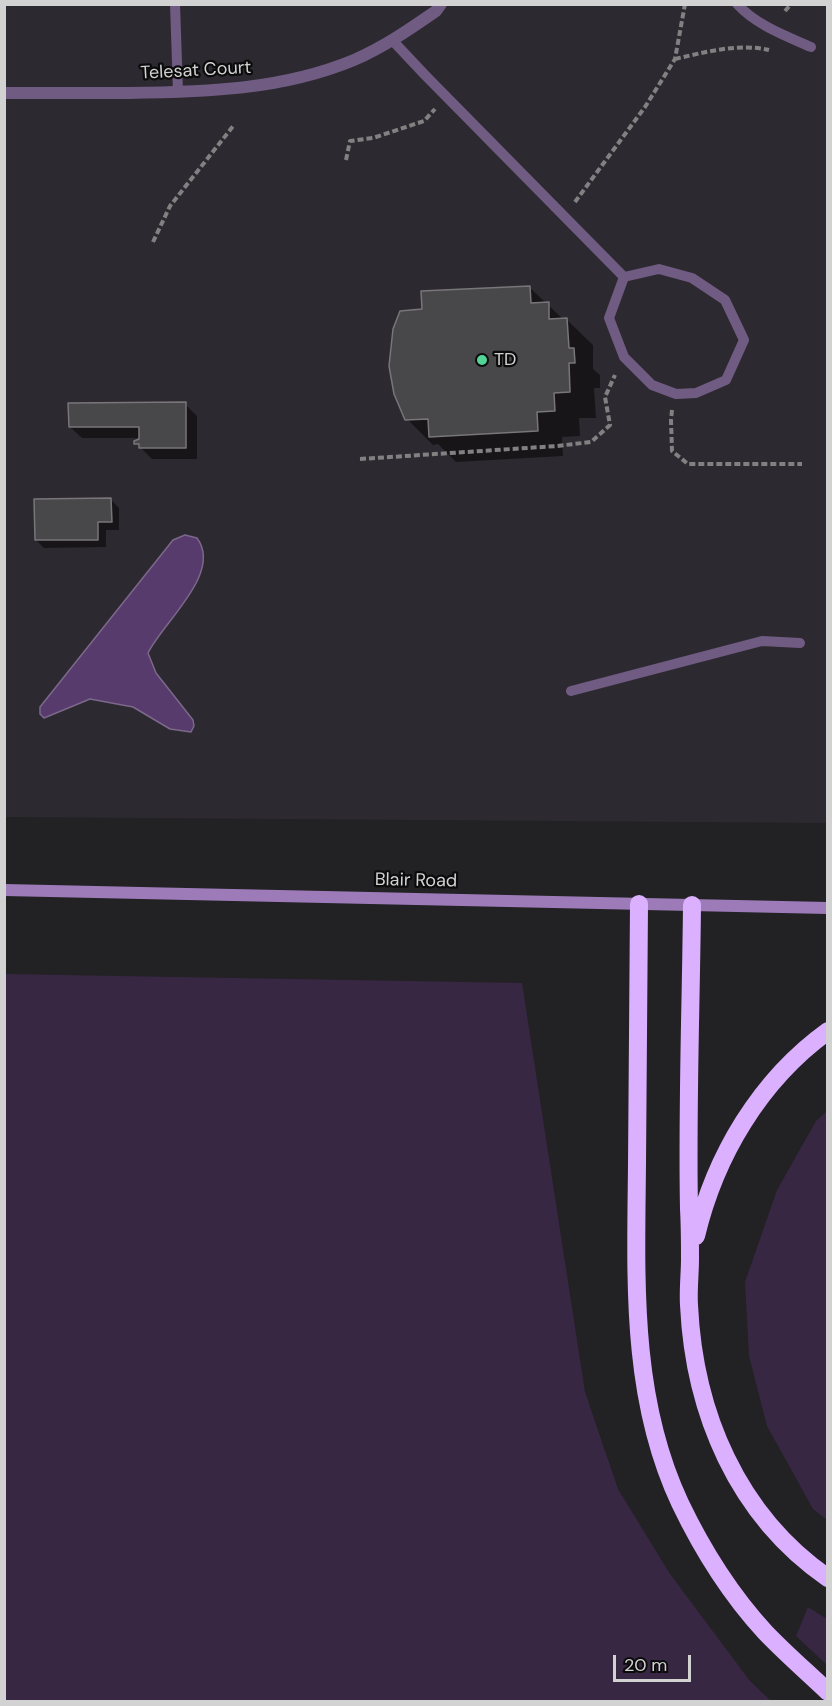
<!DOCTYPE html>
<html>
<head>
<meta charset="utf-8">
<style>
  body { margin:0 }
  #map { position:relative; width:832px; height:1706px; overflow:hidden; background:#222123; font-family:"DM Sans",sans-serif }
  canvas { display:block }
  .frame { position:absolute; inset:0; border:6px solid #d2d2d3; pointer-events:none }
  .scale { position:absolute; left:613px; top:1655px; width:78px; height:27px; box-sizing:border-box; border:3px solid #d2d2d3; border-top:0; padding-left:8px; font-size:18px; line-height:21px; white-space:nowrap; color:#d2d2d3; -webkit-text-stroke:4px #0b0b0c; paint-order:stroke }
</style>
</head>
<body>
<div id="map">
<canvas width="832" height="1706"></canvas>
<div class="frame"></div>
<div class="scale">20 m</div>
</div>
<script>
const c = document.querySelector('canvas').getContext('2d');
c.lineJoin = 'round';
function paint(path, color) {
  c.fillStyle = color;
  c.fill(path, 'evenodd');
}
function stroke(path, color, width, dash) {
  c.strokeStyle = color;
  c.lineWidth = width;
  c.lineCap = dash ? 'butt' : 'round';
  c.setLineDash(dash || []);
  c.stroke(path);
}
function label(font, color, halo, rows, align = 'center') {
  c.font = font + ' "DM Sans",sans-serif';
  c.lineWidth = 4.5;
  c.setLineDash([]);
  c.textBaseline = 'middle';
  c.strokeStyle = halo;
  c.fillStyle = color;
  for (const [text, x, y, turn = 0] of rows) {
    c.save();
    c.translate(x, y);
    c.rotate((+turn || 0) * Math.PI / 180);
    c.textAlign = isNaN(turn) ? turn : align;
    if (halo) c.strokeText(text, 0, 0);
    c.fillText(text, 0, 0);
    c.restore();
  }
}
paint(new Path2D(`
  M5 5H827V823L5 817Z`), '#2d2930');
paint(new Path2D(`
  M5 974 522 983 585 1392 618 1489 670 1574 750 1681 771 1701H5Z
  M827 1111V1520L813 1509 767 1426 749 1356 745 1282 777 1190 816 1121Z
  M808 1607 827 1619V1665L796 1636Z`), '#372743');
const water = new Path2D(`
  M185 535 197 538C223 573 163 622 148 653L156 673 193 720 194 726 191 732 170 729 133 707 90 699 44 718 40 714V707L173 540Z`);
paint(water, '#573b6c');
stroke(water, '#7c688b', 1.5);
paint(new Path2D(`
  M529 287 564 320H567L593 345V369L600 375V388H594L596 418H579L580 436 562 437 563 456 456 462 438 444 433 445 407 419 390 366 394 329 424 310Z
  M185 404 197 416V459H152L136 443 144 438H82L70 427Z
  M111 500 119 508V530H106V547L44 548 36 540Z`), '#0007');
const building = new Path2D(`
  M530 286 531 303 549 302V319L567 318 569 348H574L575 363H569L570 392 554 393 555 411 537 412 538 431 429 437 428 419 405 420 394 394 389 366 393 329 400 311 422 309 421 291Z
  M186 402V448H139V444H134V441L139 439V427H69L68 403Z
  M111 498 112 522H98V540H35L34 499Z`);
paint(building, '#48474a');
stroke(building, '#787679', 1.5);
stroke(new Path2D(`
  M785 11 791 4
  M675 59C705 52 739 43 769 50
  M346 160 350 141 373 138 424 121 435 109
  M575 202 645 107 675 59 685 4
  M153 242 170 206 234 125
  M672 410 671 420 672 451 688 464H802
  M360 459 557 446 591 442 610 425 605 397 615 375`), '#818182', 4, [6, 3]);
stroke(new Path2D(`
  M175 4 178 92
  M737 4C756 25 786 36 811 47
  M393 41 425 75 624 277
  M659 269 692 278 725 300 744 340 726 380 696 393 676 394 652 385 624 357 609 318 624 277Z
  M571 691 762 641 800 643`), '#705b82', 10);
stroke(new Path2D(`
  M4 93C46 93 87 93 128 93 205 92 282 90 354 60 384 47 410 29 436 11L441 4`), '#705b82', 12);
stroke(new Path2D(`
  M4 890 828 908`), '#9d7bb9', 12);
stroke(new Path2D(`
  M639 904C638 991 638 1077 637 1164 636 1278 630 1397 680 1503 702 1549 731 1595 765 1632 785 1653 807 1672 828 1692
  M692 905C691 1007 687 1108 689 1209 690 1226 690 1243 690 1259 690 1274 688 1290 689 1305 694 1412 737 1515 828 1578
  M696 1236C715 1156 760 1080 828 1031`), '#dbb0fe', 18);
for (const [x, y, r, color] of [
  [482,360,6,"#54d396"]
]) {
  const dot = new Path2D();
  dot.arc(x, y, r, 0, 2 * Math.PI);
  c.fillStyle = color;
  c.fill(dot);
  stroke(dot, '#0b0b0c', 2);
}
label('18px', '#d2d2d3', '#0b0b0c', [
  ["Telesat Court",196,71,-3],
  ["Blair Road",416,881,1]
]);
label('18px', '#d2d2d3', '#0b0b0c', [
  ["TD",494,360]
], 'left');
</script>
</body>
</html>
